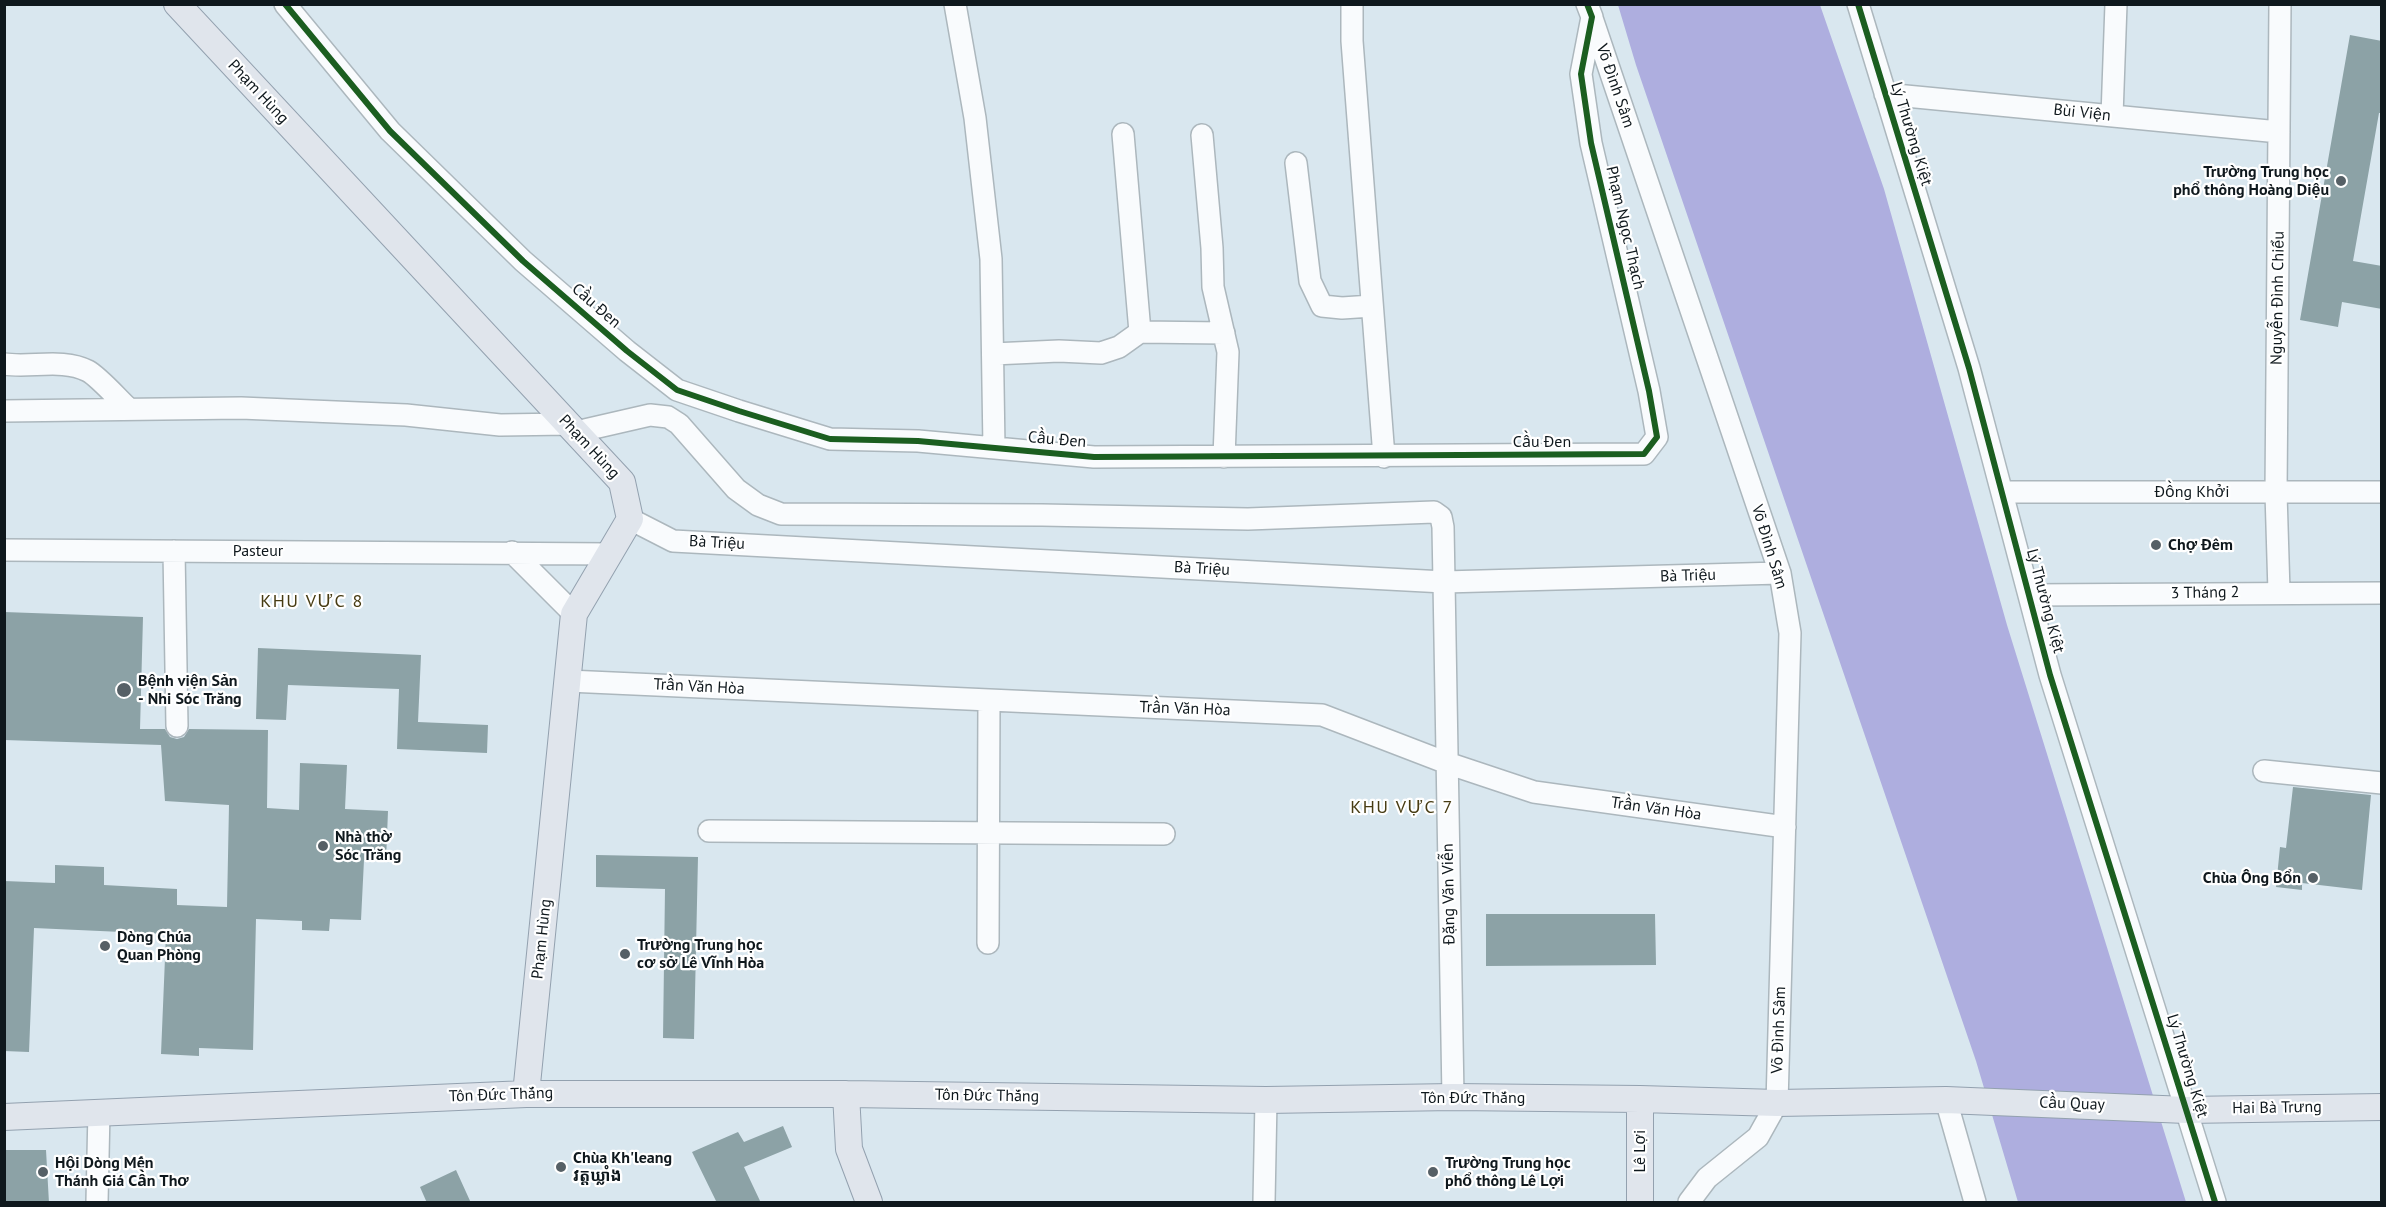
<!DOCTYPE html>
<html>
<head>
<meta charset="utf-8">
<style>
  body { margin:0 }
  #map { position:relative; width:2386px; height:1207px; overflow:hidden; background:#d9e7ef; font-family:"PT Sans",sans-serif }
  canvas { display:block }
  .frame { position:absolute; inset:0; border:6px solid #0f181d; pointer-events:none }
</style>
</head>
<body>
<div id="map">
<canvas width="2386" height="1207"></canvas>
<div class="frame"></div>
</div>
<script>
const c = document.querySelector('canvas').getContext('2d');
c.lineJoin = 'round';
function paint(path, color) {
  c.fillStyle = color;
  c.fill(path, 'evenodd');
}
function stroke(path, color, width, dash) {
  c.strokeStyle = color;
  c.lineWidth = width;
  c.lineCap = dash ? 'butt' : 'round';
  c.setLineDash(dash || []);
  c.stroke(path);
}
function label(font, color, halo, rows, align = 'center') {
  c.font = font + ' "PT Sans","Noto Sans Khmer",sans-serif';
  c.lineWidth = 4.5;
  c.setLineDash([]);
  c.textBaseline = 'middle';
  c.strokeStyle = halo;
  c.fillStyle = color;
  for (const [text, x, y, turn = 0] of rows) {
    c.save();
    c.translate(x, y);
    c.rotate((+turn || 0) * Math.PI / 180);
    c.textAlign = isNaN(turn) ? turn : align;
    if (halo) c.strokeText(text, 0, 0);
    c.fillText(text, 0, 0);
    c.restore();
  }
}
paint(new Path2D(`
  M1618 5H1820L1884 189 2007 625 2186 1202H2018L1976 1061 1636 65Z`), '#aeaedf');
paint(new Path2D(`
  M2350 35 2382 41V113H2379L2353 261 2382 266V309L2342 302 2338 327 2300 320Z
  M4 612 143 617 140 729H165L170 737 177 739 184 737 189 729 268 730 267 808 299 810 300 763 347 765 345 809 388 811 386 861 364 860 361 920 330 919 329 931 302 930V921L256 919 253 1050 199 1048V1056L161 1054 166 934 34 928 29 1052 4 1051V881L55 883V865L104 867V885L177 889V905L227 907 229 805 165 801 161 745 4 740Z
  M258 648 421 655 418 722 488 725 487 753 397 749 399 689 288 685 286 720 256 719Z
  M2293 787 2371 795 2362 890 2302 883V890L2276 887 2280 847 2286 848Z
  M596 855 698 857 694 1039 663 1038 665 889 596 887Z
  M1486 914H1655L1656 965 1486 966Z
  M783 1126 792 1147 744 1167 761 1203H717L692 1152 738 1132 744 1142Z
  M4 1150H46L49 1203H4Z
  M456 1170 471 1203H427L420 1187Z`), '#8ca2a6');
const minor = new Path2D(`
  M285 4 390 131 523 261 627 351 677 390 739 411 830 439 918 441 1094 457 1644 454 1657 437 1649 391 1591 143 1581 74 1592 17 1587 4
  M955 4 975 118 991 259 994 448
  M1352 4V41L1384 457
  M1858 4 1969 368 2050 675 2215 1202
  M1592 18 1780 573 1790 633 1777 1103 1758 1137 1707 1178 1689 1202
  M1885 94 2279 132
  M2112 116 2116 4
  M1123 134 1140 332
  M1202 135 1212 248 1213 287 1228 352 1224 457
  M1296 163 1310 281 1322 306 1342 308 1372 306
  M993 354 1059 351 1101 353 1119 347 1140 332 1224 333
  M4 364C31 368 63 358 88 371 99 377 119 400 129 409
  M4 411 241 408 406 415 500 425 568 424
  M576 432 650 415 668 417 679 424 736 489 758 505 781 514 1042 515 1248 519 1434 512 1441 517 1443 527 1444 582 1453 1097
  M2002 492H2382
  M630 519 673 541 1444 582 1780 573
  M4 550 611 554
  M174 551 177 726
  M512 552 574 614
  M2279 592 2276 493 2280 4
  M2029 595 2382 593
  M568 681 1322 715 1447 763 1534 792 1785 827
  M2264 771 2382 783
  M709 831 1164 834
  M988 943 989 701
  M1946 1100 1975 1202
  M97 1202 99 1111
  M1264 1202 1266 1100`);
const major = new Path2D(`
  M177 4 622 482 630 519 574 614 526 1094
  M846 1094 849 1149 869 1202
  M1640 1099V1202
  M4 1117 526 1094H846L1266 1100 1453 1097 1640 1099 1777 1103 1946 1100 2186 1110 2382 1107`);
stroke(minor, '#acb7bd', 24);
stroke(major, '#93a1af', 28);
stroke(minor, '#f9fbfd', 21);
stroke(major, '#e0e5ec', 26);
stroke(new Path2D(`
  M285 4 390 131 523 261 627 351 677 390 739 411 830 439 918 441 1094 457 1644 454 1657 437 1649 391 1591 143 1581 74 1592 17 1587 4
  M1858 4 1969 368 2050 675 2215 1202`), '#1b5e20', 6);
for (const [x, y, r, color] of [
  [2341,181,6,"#566066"],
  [2156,545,6,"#566066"],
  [124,690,8,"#566066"],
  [323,846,6,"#566066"],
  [2313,878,6,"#566066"],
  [105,946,6,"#566066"],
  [625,954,6,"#566066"],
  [561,1167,6,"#566066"],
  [43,1172,6,"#566066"],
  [1433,1172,6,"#566066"]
]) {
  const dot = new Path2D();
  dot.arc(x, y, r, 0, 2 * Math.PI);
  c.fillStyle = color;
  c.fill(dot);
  stroke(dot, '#fff', 2);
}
label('16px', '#0f181d', '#fff', [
  ["Võ Đình Sâm",1615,86,71],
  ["Phạm Hùng",258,92,47],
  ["Bùi Viện",2082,113,6],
  ["Lý Thường Kiệt",1911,134,73],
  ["Phạm Ngọc Thạch",1625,228,77],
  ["Nguyễn Đình Chiểu",2278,298,-89],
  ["Cầu Đen",596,306,41],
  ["Cầu Đen",1057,440,5],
  ["Cầu Đen",1542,442],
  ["Phạm Hùng",589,447,47],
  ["Đồng Khởi",2192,492],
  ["Bà Triệu",717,543,3],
  ["Võ Đình Sâm",1769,547,73],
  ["Pasteur",258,551],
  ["Bà Triệu",1202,569,3],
  ["Bà Triệu",1688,576,-2],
  ["3 Tháng 2",2205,593,-1],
  ["Lý Thường Kiệt",2045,601,75],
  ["Trần Văn Hòa",699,687,3],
  ["Trần Văn Hòa",1185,709,2],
  ["Trần Văn Hòa",1656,809,8],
  ["Đặng Văn Viễn",1449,894,-91],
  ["Phạm Hùng",542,939,-84],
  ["Võ Đình Sâm",1779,1030,-88],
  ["Lý Thường Kiệt",2187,1066,73],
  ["Tôn Đức Thắng",501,1095,-2],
  ["Tôn Đức Thắng",987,1096,1],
  ["Tôn Đức Thắng",1473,1098],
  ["Cầu Quay",2072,1104,2],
  ["Hai Bà Trưng",2277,1108,-1],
  ["Lê Lợi",1640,1151,-90]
]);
label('bold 16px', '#0f181d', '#fff', [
  ["Trường Trung học",2329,172,"right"],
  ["phổ thông Hoàng Diệu",2329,190,"right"],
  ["Chợ Đêm",2168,545],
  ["Bệnh viện Sản",138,681],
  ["- Nhi Sóc Trăng",138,699],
  ["Nhà thờ",335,837],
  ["Sóc Trăng",335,855],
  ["Chùa Ông Bổn",2301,878,"right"],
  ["Dòng Chúa",117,937],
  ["Quan Phòng",117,955],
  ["Trường Trung học",637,945],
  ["cơ sở Lê Vĩnh Hòa",637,963],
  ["Chùa Kh'leang",573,1158],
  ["វត្តឃ្លាំង",573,1176],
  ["Hội Dòng Mến",55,1163],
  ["Thánh Giá Cần Thơ",55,1181],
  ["Trường Trung học",1445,1163],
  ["phổ thông Lê Lợi",1445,1181]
], 'left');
c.letterSpacing = '1.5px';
label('18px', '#473c13', '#fff', [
  ["KHU VỰC 8",312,602],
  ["KHU VỰC 7",1402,808]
]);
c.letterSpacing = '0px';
</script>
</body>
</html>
